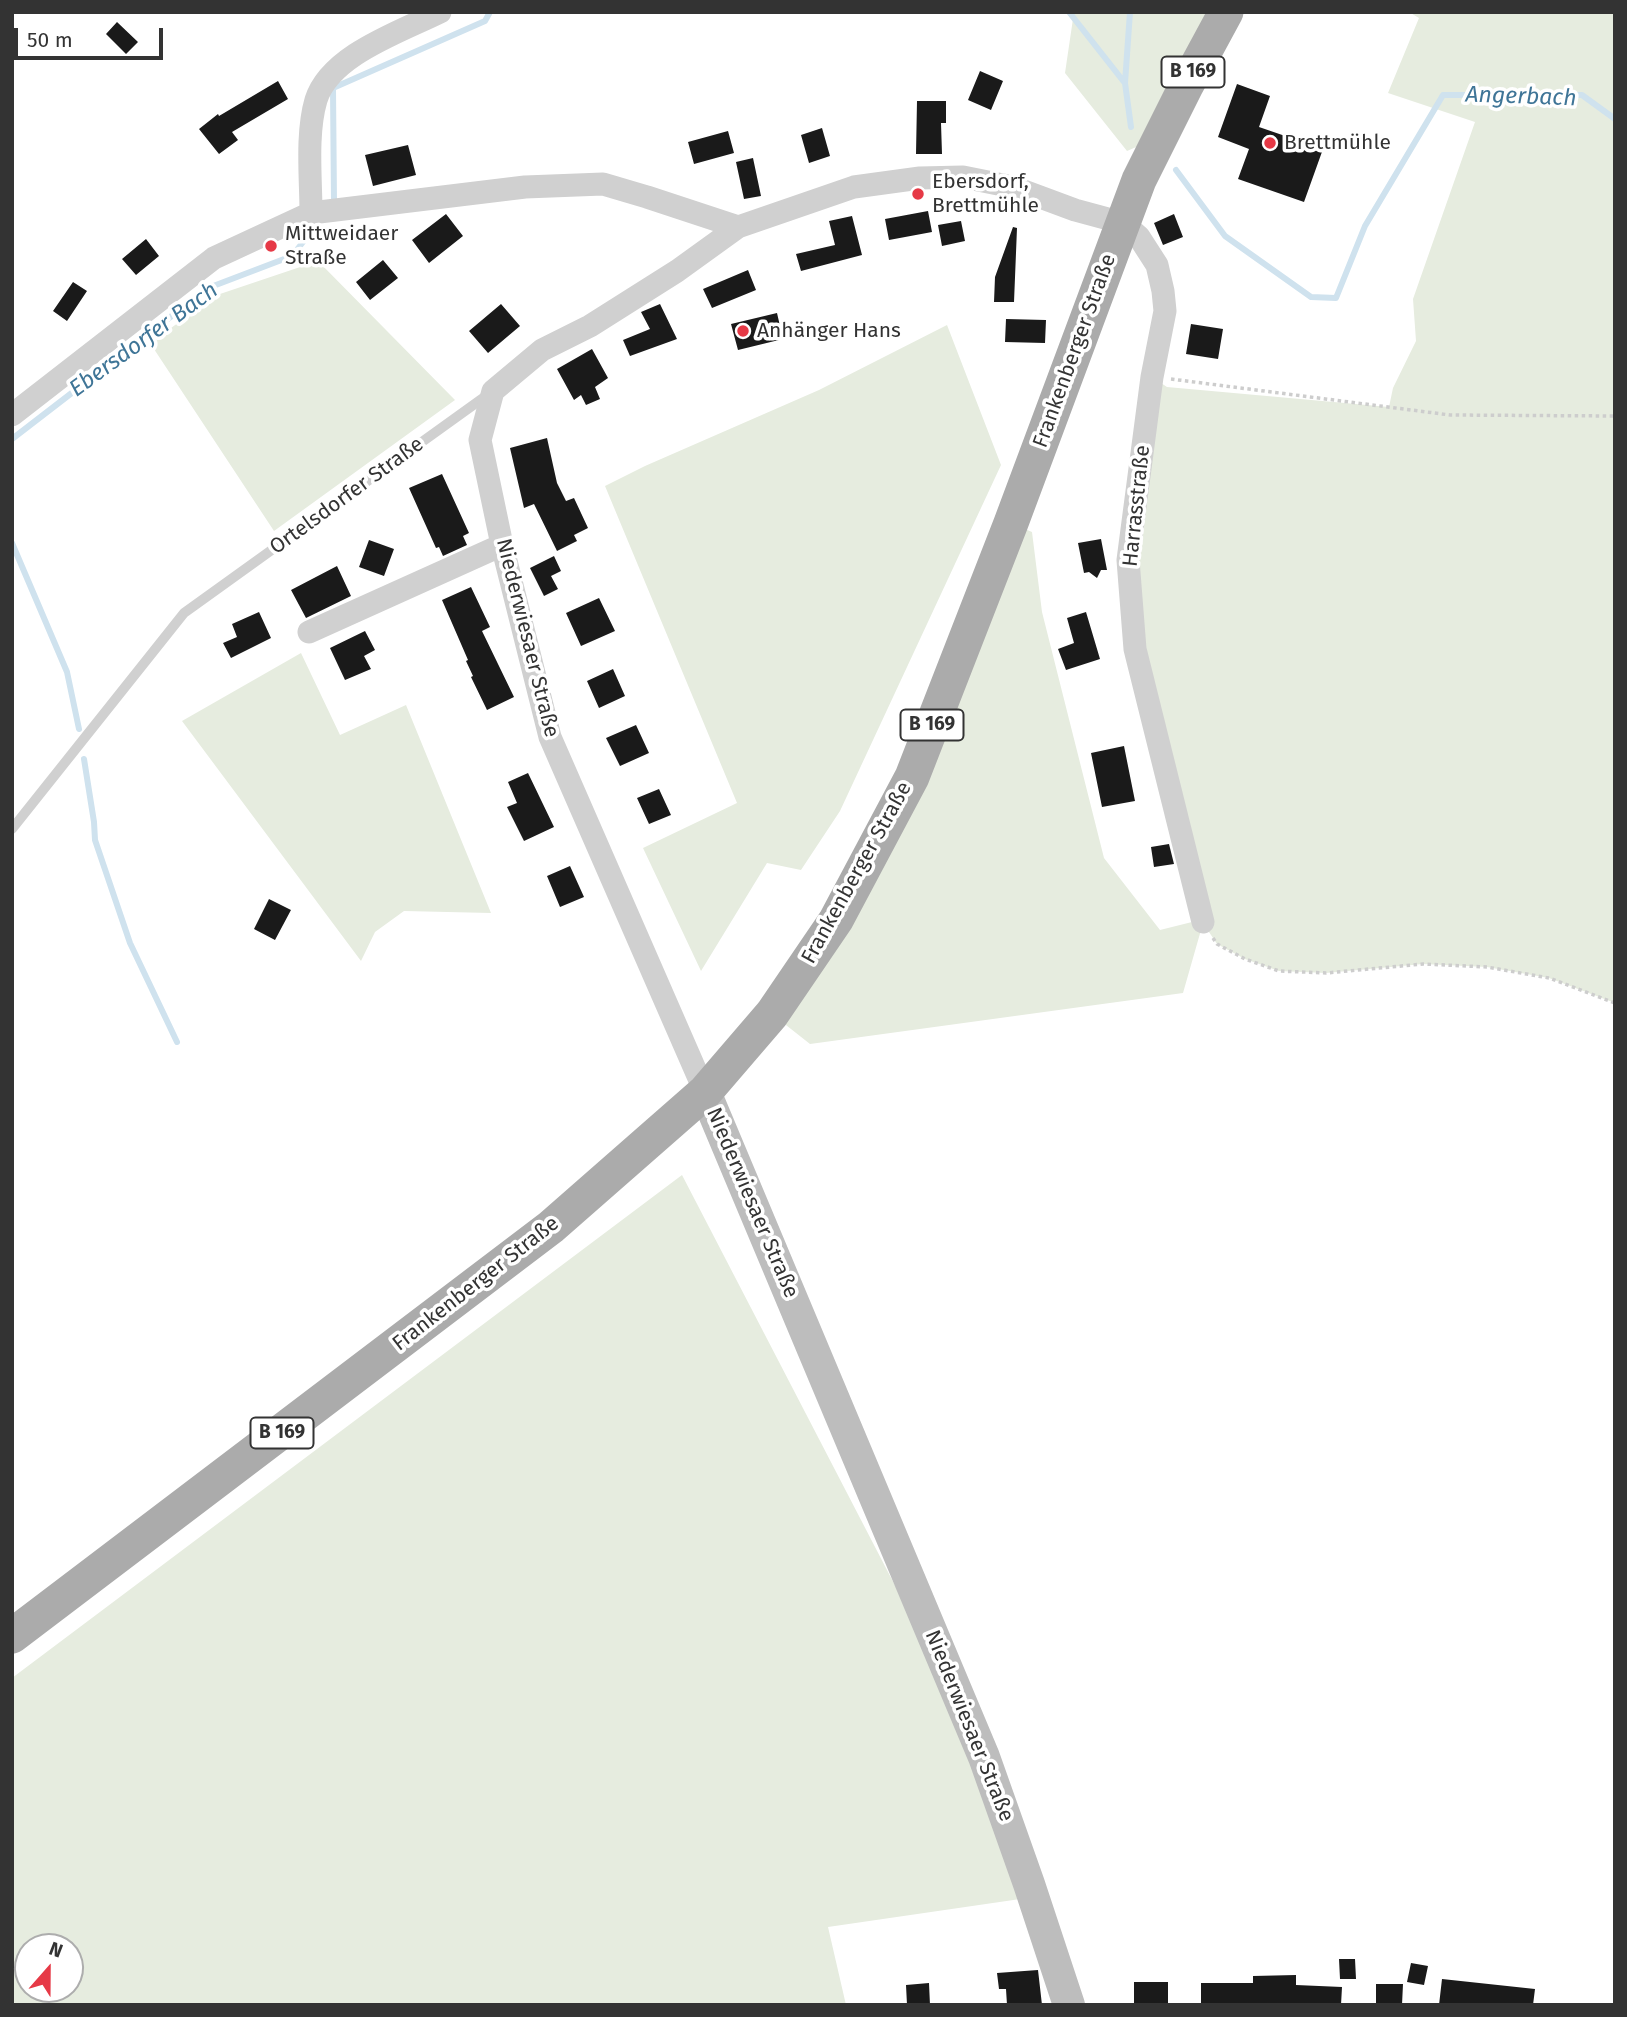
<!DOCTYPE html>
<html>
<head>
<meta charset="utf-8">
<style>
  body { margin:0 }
  #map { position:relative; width:1627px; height:2017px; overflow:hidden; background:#fff; font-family:"Fira Sans",sans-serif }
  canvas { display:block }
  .frame { position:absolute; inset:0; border:14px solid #333; pointer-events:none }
  .north { position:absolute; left:14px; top:1933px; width:70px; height:70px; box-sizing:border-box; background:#fff; border:2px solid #adadad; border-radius:50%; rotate:21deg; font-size:19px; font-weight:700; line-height:28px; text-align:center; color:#333 }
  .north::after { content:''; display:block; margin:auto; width:24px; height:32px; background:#e63946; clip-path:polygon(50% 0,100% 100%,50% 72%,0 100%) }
  .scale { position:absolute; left:14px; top:28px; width:149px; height:32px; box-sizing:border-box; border:4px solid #333; border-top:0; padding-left:9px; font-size:21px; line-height:24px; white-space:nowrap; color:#333; -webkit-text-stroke:5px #fff; paint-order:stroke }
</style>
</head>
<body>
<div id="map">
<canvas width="1627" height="2017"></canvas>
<div class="frame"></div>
<div class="north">N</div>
<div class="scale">50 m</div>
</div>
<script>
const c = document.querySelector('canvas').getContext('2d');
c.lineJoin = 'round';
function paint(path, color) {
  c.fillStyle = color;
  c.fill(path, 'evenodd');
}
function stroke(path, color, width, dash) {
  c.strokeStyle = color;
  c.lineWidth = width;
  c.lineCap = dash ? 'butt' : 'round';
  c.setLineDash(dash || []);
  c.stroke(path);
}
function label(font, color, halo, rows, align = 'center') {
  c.font = font + ' "Fira Sans",sans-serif';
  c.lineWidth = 7;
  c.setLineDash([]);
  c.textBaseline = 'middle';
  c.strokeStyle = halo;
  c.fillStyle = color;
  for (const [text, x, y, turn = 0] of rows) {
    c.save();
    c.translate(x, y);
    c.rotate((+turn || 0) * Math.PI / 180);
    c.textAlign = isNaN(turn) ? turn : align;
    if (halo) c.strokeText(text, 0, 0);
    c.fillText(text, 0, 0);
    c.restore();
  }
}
paint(new Path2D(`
  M1074 12H1210L1150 141 1127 151 1065 73Z
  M1409 12H1615V1003L1549 978 1487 967 1423 964 1326 973 1279 971 1245 959 1217 944 1203 923 1183 993 810 1044 772 1014 836 920 1011 523 1032 532 1042 612 1104 858 1160 930 1196 921 1128 560 1152 377 1167 387 1389 407 1393 388 1416 341 1413 299 1475 122 1388 93 1419 18Z
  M318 261 455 400 274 531 150 343 217 295Z
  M947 325 1001 465 840 811 801 870 767 863 701 971 643 848 737 803 605 486 645 466 819 390Z
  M301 653 340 735 406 705 491 913 404 911 375 932 361 961 182 721Z
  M682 1175 984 1757 1034 1897 828 1927 846 2005H12V1678ZM28 1947H70V1989H28Z`), '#e6ecdf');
stroke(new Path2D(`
  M1069 12 1124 82
  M1130 12 1125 83 1131 127
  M1176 170 1225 236 1311 297 1336 298 1365 226 1443 95H1582L1615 119
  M334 203 333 88 485 21 490 12
  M12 439 208 288 292 256 314 228
  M12 543 67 672 79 729
  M84 759 94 822 95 840 130 943 177 1042`), '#cfe2ee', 6);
paint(new Path2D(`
  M117 22 138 42 126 54 106 34Z
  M980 71 1003 81 991 110 968 100Z
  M278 81 288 99 232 132 238 140 219 154 199 129 218 114 219 116Z
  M1237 84 1270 96 1259 127 1323 149 1304 202 1238 179 1249 149 1218 137Z
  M917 101H946V123H941L942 154H916Z
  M822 128 830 156 809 163 801 135Z
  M728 131 734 153 694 164 688 142Z
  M408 145 416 175 373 186 365 155Z
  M753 158 761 196 744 199 736 162Z
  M928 211 932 232 889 240 885 219Z
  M446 214 463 236 429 263 412 240Z
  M1174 214 1183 237 1163 245 1154 223Z
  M852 216 862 255 801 271 796 254 835 245 829 221Z
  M961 221 965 241 942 246 938 225Z
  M1013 227 1017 228 1014 302H994L995 277Z
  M146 239 159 256 136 275 122 259Z
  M383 260 398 278 370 300 356 282Z
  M748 270 756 290 712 308 703 289Z
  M73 282 87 291 67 321 53 311Z
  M501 304 520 326 488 353 469 331Z
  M660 304 677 339 630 356 623 340 650 329 641 312Z
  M777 313 783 339 738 350 731 324Z
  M1006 319 1046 320 1045 343 1005 342Z
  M1191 324 1223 329 1218 359 1186 354Z
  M592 349 608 378 595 387 600 399 586 405 581 395 574 400 557 369Z
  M547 438 557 483 566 501 574 498 588 528 574 535 577 541 557 551 534 504 524 508 510 448Z
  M442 474 469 533 463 536 467 545 443 556 439 547 436 548 409 488Z
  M1101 539 1107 570H1101L1097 578 1089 572 1084 573 1078 543Z
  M369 540 394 549 384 576 359 567Z
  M554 556 561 571 551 576 558 589 544 596 530 568Z
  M337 566 351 596 306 618 291 590Z
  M471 587 490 627 482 631 514 697 487 710 471 677 473 676 466 661 468 660 442 600Z
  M599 598 615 631 581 646 566 613Z
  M259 612 271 638 231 658 223 643 237 637 232 624Z
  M1086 612 1100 659 1066 670 1058 649 1074 643 1067 618Z
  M365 631 375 650 364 656 371 669 345 680 330 648Z
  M613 669 625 696 599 708 587 681Z
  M636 725 649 753 620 766 606 738Z
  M1124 746 1135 801 1102 807 1091 753Z
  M528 773 554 827 524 841 507 807 517 803 508 782Z
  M659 789 671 815 649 824 637 798Z
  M1169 844 1174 864 1154 867 1151 847Z
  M570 866 584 897 560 907 547 876Z
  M269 899 291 910 275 940 254 929Z
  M1339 1959H1355L1356 1979H1340Z
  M1411 1963 1428 1966 1424 1985 1407 1982Z
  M1038 1970 1042 2005H1007L1006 1989H999L997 1973Z
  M1296 1975V1985L1342 1987 1341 2005H1201V1983H1253V1976Z
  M1442 1979 1535 1989 1533 2005H1439Z
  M1134 1982H1168V2005H1134Z
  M929 1983 930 2005H907L906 1985Z
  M1376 1984H1403L1402 2005H1376Z`), '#1a1a1a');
stroke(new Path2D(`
  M1171 379 1450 415 1615 416
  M1213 938 1217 944 1245 959 1279 971 1326 973 1423 964 1487 967 1549 978 1615 1003`), '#cdcdcd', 3.5, [3.5, 3.5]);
stroke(new Path2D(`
  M12 829 184 613 490 393`), '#d0d0d0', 10);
stroke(new Path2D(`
  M311 213C311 179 306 134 316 100 330 55 400 32 440 12
  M12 415 214 258 311 213 525 187 603 184 647 197 738 227
  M309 632 502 545
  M705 1092 550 737 502 545 480 440 493 391 542 350 590 326 677 271 738 227 854 187 920 178 963 177 1013 187 1075 210 1123 223 1139 237 1157 265 1163 291 1165 311 1152 377 1128 560 1135 649 1203 922`), '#d0d0d0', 23);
stroke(new Path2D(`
  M705 1092 984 1757 1029 1884 1069 2005`), '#bdbdbd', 32);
stroke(new Path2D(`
  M12 1636 551 1227 705 1092 772 1014 836 920 912 777 1011 523 1139 180 1186 86 1226 12`), '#ababab', 35);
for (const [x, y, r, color] of [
  [1270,143,7,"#e63946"],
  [918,194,7,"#e63946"],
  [271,246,7,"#e63946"],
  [743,331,7,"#e63946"]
]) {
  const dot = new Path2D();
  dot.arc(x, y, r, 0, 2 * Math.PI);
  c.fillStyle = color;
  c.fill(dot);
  stroke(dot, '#fff', 2.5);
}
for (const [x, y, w] of [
  [1193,72,63],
  [932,725,63],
  [282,1433,63]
]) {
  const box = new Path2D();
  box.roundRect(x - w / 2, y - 15.5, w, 31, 5);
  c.fillStyle = '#fff';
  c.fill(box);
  stroke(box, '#333', 2);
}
label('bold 19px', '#333', null, [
  ["B 169",1193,72],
  ["B 169",932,725],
  ["B 169",282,1433]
]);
label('21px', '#333', '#fff', [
  ["Brettmühle",1284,143],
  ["Ebersdorf,",932,182],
  ["Brettmühle",932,206],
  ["Mittweidaer",285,234],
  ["Straße",285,258],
  ["Anhänger Hans",757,331]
], 'left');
label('21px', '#333', '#fff', [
  ["Frankenberger Straße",1075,351,-70],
  ["Ortelsdorfer Straße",347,496,-36],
  ["Harrasstraße",1137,506,-84],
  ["Niederwiesaer Straße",527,638,76],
  ["Frankenberger Straße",857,873,-61],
  ["Niederwiesaer Straße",752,1203,67],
  ["Frankenberger Straße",476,1284,-38],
  ["Niederwiesaer Straße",969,1726,68]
]);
label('italic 23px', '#3f7597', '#fff', [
  ["Angerbach",1521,97,2],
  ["Ebersdorfer Bach",144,340,-36]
]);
</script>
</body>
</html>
